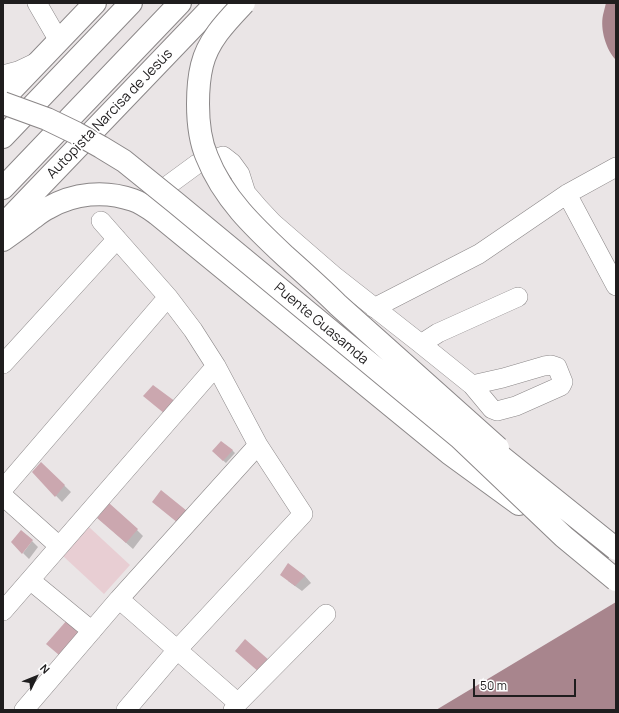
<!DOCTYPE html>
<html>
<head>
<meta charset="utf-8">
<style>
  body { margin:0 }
  #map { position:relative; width:619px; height:713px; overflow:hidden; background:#eae5e6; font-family:Manrope,sans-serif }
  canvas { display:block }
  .frame { position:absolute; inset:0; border:4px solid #1f1d1e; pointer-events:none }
  .north { position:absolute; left:16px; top:657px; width:40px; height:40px; -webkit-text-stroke:3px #fff; paint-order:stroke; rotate:47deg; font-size:11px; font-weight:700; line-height:16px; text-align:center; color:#1f1d1e }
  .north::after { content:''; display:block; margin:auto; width:14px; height:18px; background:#1f1d1e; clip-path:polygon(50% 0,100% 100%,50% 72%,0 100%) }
  .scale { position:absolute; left:473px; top:679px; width:103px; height:18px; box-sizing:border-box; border:2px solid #1f1d1e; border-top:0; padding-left:5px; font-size:12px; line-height:14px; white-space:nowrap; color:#1f1d1e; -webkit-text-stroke:3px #fff; paint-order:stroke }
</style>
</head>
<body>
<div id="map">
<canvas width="619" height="713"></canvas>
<div class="frame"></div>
<div class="north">N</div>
<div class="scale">50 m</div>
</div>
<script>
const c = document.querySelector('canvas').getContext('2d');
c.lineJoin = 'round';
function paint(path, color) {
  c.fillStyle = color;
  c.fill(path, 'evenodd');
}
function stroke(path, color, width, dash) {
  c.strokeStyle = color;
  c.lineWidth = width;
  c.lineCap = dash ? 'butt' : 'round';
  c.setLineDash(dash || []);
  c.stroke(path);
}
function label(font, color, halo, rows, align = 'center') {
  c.font = font + ' Manrope,sans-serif';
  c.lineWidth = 3.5;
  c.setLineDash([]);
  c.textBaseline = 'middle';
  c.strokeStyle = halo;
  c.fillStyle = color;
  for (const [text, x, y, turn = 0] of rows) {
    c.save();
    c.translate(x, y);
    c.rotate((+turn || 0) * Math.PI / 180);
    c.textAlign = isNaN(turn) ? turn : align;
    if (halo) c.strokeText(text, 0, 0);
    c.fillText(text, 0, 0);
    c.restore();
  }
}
paint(new Path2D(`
  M89 527 130 565 104 594 63 556Z`), '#e8ced3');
paint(new Path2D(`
  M606 3H616V60C606 50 600 29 603 15 604 11 605 7 606 3Z
  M616 602V710H436Z`), '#a8858d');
paint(new Path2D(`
  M232 450 235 453 226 463 216 454Z
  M41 463 71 492 62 502 33 472Z
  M98 518 137 530 143 536 133 549Z
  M32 541 38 547 29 559 23 553Z
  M289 565 305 576 311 583 302 591 288 581Z`), '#0003');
paint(new Path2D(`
  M153 385 176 402 165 414 143 396Z
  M221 441 233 450 223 461 212 451Z
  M41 462 65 485 55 497 32 472Z
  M161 490 187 511 178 523 152 502Z
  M109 503 138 529 126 543 97 518Z
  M21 530 33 540 22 554 11 542Z
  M288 563 305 576 295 586 280 575Z
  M68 619 81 629 59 655 46 644Z
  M245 639 270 661 260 673 235 651Z`), '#cba7af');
const minor = new Path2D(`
  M37 3 59 41
  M3 75 18 71 37 62
  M167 186 197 164 223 156 232 163 240 174 246 193 258 207 273 223 333 275 421 344 438 333 518 297
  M567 194 616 286
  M101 221 168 297 193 330 216 366 258 445 303 514 177 650 126 710
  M374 308 479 254 567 194 616 167
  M421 344 472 385 492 409 497 411 516 406 561 386 563 382 557 367 551 365 544 366 503 378 472 385
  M3 364 117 239
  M3 489 168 297
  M3 496 59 546
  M30 580 92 631
  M119 599 238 703
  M3 611 216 366
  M24 710 119 599 258 445
  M233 710 238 703 326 614`);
const major = new Path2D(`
  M3 99 95 3
  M3 225 216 3
  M3 240C13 233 23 226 33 218 37 215 42 211 48 208 74 193 105 190 133 200 142 203 150 209 157 214L449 453 519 504`);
const highway = new Path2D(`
  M3 137 131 3
  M3 188 180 3`);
stroke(minor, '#8b8788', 20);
stroke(major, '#8b8788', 24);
stroke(highway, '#8b8788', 24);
stroke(minor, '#fff', 19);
stroke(major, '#fff', 22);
stroke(highway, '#fff', 22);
const majorBridge = new Path2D(`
  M244 3C227 21 208 40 202 65 199 77 198 91 198 104 198 122 200 141 207 157 223 198 254 227 285 256 303 272 321 288 338 305 391 353 445 400 498 448
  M3 103 47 119 76 133 101 147 124 161 176 203 460 438 564 537 616 580
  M483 442 616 549`);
stroke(majorBridge, '#8b8788', 24, []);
stroke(majorBridge, '#fff', 22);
label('14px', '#1f1d1e', '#fff', [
  ["Autopista Narcisa de Jesús",110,114,-46],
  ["Puente Guasamda",321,324,40]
]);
</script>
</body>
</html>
